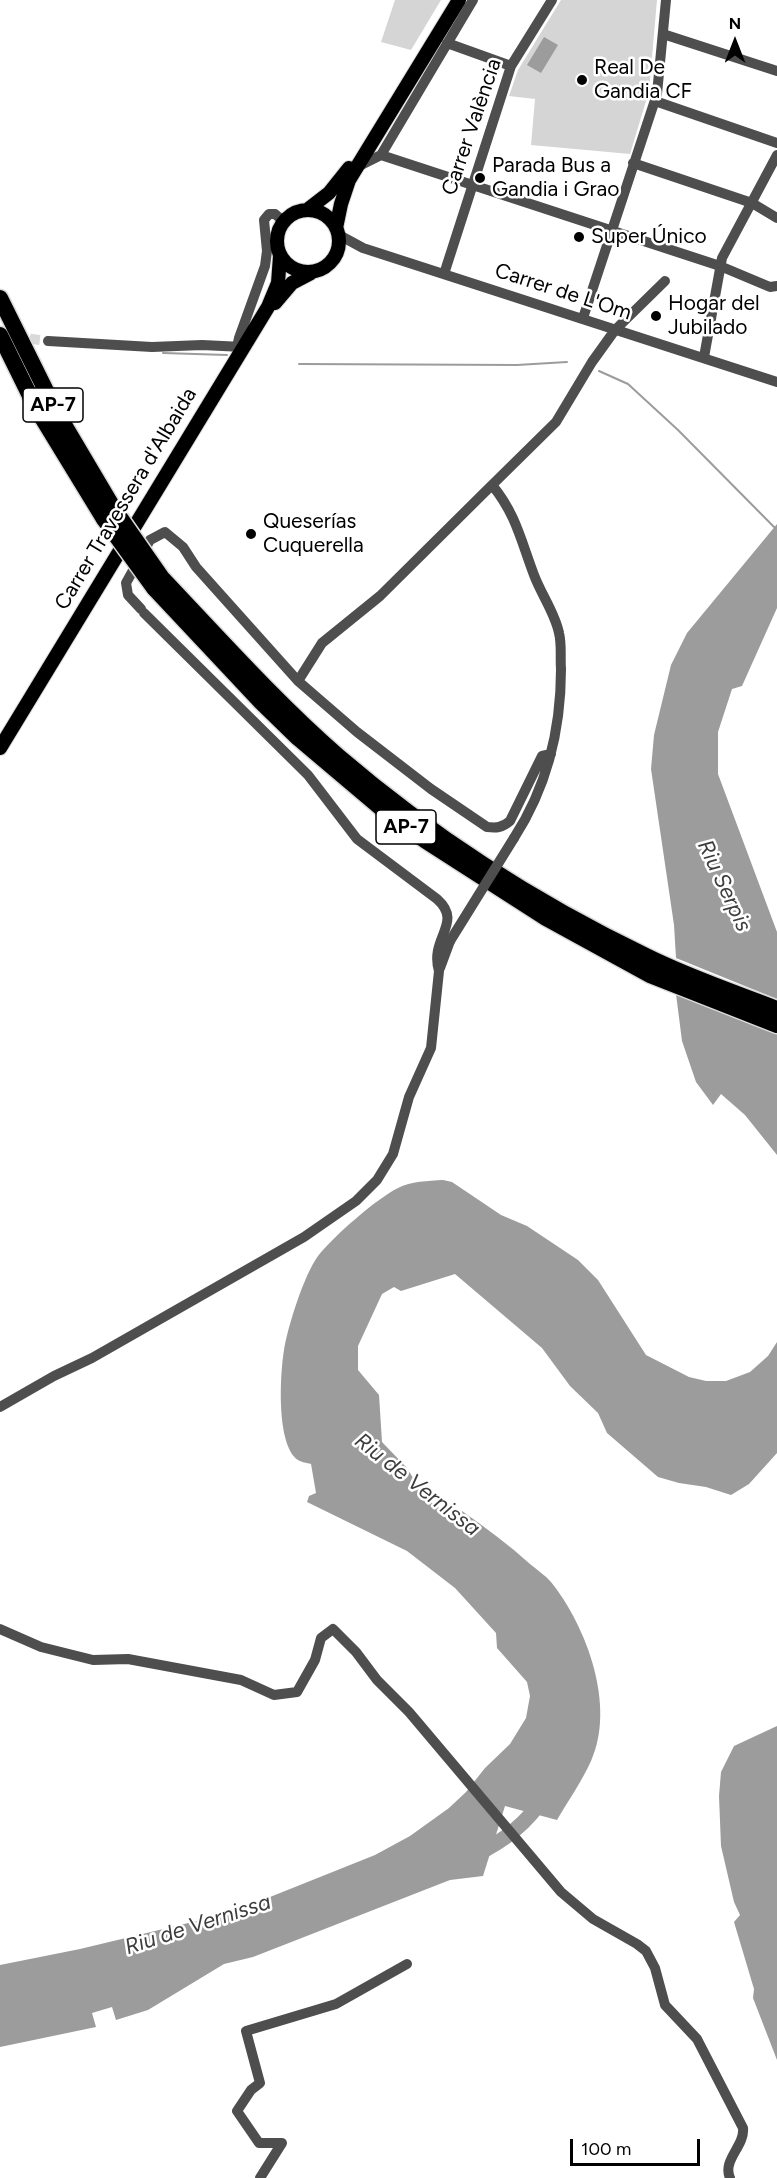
<!DOCTYPE html>
<html>
<head>
<meta charset="utf-8">
<style>
  body { margin:0 }
  #map { position:relative; width:777px; height:2178px; overflow:hidden; background:#fff; font-family:Figtree,sans-serif }
  canvas { display:block }
  .north { position:absolute; left:705px; top:12px; width:60px; height:60px; -webkit-text-stroke:4px #fff; paint-order:stroke; rotate:0deg; font-size:16px; font-weight:700; line-height:24px; text-align:center; color:#000 }
  .north::after { content:''; display:block; margin:auto; width:21px; height:27px; background:#000; clip-path:polygon(50% 0,100% 100%,50% 72%,0 100%) }
  .scale { position:absolute; left:570px; top:2139px; width:130px; height:27px; box-sizing:border-box; border:3px solid #000; border-top:0; padding-left:8px; font-size:18px; line-height:21px; white-space:nowrap; color:#000; -webkit-text-stroke:4px #fff; paint-order:stroke }
</style>
</head>
<body>
<div id="map">
<canvas width="777" height="2178"></canvas>
<div class="north">N</div>
<div class="scale">100 m</div>
</div>
<script>
const c = document.querySelector('canvas').getContext('2d');
c.lineJoin = 'round';
function paint(path, color) {
  c.fillStyle = color;
  c.fill(path, 'evenodd');
}
function stroke(path, color, width, dash) {
  c.strokeStyle = color;
  c.lineWidth = width;
  c.lineCap = dash ? 'butt' : 'round';
  c.setLineDash(dash || []);
  c.stroke(path);
}
function label(font, color, halo, rows, align = 'center') {
  c.font = font + ' Figtree,sans-serif';
  c.lineWidth = 5;
  c.setLineDash([]);
  c.textBaseline = 'middle';
  c.strokeStyle = halo;
  c.fillStyle = color;
  for (const [text, x, y, turn = 0] of rows) {
    c.save();
    c.translate(x, y);
    c.rotate((+turn || 0) * Math.PI / 180);
    c.textAlign = isNaN(turn) ? turn : align;
    if (halo) c.strokeText(text, 0, 0);
    c.fillText(text, 0, 0);
    c.restore();
  }
}
paint(new Path2D(`
  M395 0H441L411 50 381 42Z
  M561 0H657L649 91 630 154 531 145 535 99 509 96 518 70Z`), '#d5d5d5');
paint(new Path2D(`
  M544 37 558 45 541 73 527 65Z
  M777 524V608L742 686 732 689 718 732V774L777 932V999L676 958 674 925 651 769 654 735 671 665 687 633Z
  M676 994 777 1034V1155L745 1115 721 1094 713 1105 696 1082 682 1041Z
  M443 1180 452 1182 501 1215 527 1226 578 1260 598 1280 646 1355 689 1377 706 1381H726L750 1372 768 1356 777 1342V1453L749 1484 731 1495 706 1487 679 1483 658 1477 607 1433 598 1413 570 1386 542 1348 455 1274 401 1291 394 1287 382 1294 358 1346V1370L379 1395 382 1442 406 1467 427 1499 457 1521 462 1511C486 1528 509 1545 530 1564 537 1570 545 1575 551 1582 587 1627 616 1706 591 1761 582 1781 568 1801 557 1820L505 1806 483 1876 450 1880 253 1957 224 1964 148 2010 116 2020 112 2007 92 2013 96 2027 0 2047V1965L80 1949 230 1913 375 1855 410 1836 449 1808 466 1792 485 1768 510 1744 526 1718 530 1696 527 1682 497 1648 496 1633 455 1588 407 1551 307 1502 309 1496 316 1493 311 1464C307 1463 301 1462 298 1460 276 1445 280 1374 284 1350 288 1326 304 1275 318 1256 334 1236 376 1199 398 1188 411 1181 428 1181 443 1180Z
  M777 1726V2060L753 1998 754 1989 734 1922 740 1915 734 1902 721 1846 719 1796 721 1772 734 1746Z`), '#9c9c9c');
stroke(new Path2D(`
  M163 353 227 355
  M299 364 517 365 567 362
  M599 371 628 384 678 430 777 530`), '#9c9c9c', 2);
stroke(new Path2D(`
  M475 1855C502 1842 526 1825 543 1798`), '#9c9c9c', 15);
stroke(new Path2D(`
  M15 337 48 341`), '#d9d9d9', 10, [10, 5]);
const major = new Path2D(`
  M277 241a31 31 0 1 1 62 0a31 31 0 1 1-62 0Z
  M307 210 329 193 349 168
  M336 228 341 204 349 180 459 0
  M275 303 292 283 311 273
  M0 748 268 307 278 283 280 256`);
const highway = new Path2D(`
  M0 298 56 411 114 509
  M0 335 35 406 104 519
  M162 578C219 638 275 701 338 756 430 835 536 903 646 956 688 977 733 992 777 1009
  M154 588 261 702 298 738 382 809 426 841 546 918 650 975 777 1025`);
stroke(major, '#dbdbdb', 16);
stroke(highway, '#dbdbdb', 19);
stroke(new Path2D(`
  M663 34 777 71
  M447 43 511 66
  M655 101 777 143
  M381 155 720 266 770 287 777 286
  M633 163 752 203 777 218
  M357 167 381 155 473 0
  M339 235 363 248 777 382
  M444 274 511 66 552 0
  M583 318 657 94 666 0
  M48 341 152 347 202 345 243 347
  M237 347 239 338 265 266 267 251 264 220 269 214H275L283 221
  M704 357 722 258 777 155
  M141 609 128 595 126 583 150 540 165 532 183 547 196 567 298 681 357 732 431 789 487 827C496 828 502 828 510 821L542 756 551 754
  M298 681 322 643 380 596 492 485
  M514 838C547 787 561 730 561 669 560 658 562 645 559 633 555 613 541 594 534 575 521 541 516 514 492 485L556 422 592 362 615 330 665 281
  M440 968 450 941
  M0 1407 54 1376 92 1358 304 1237 356 1201 377 1180 393 1154 409 1097 431 1048 439 971C429 938 464 923 437 899L357 839 308 775 144 613
  M0 1629 41 1647 93 1660 128 1659 241 1680 274 1695 297 1692 315 1660 321 1638 333 1629 356 1652 377 1680 409 1712 561 1892 593 1919 637 1944 646 1951 655 1968 665 2005 697 2039 743 2128C745 2146 722 2160 730 2178
  M260 2178 282 2143H259L237 2111 251 2090 260 2083 246 2031 336 2004 407 1964`), '#4e4e4e', 10);
stroke(major, '#000', 14);
stroke(highway, '#000', 16);
const highwayBridge = new Path2D(`
  M114 509 162 578
  M104 519 154 588`);
stroke(highwayBridge, '#dbdbdb', 19, []);
stroke(new Path2D(`
  M450 941 514 838`), '#4e4e4e', 10);
stroke(highwayBridge, '#000', 16);
for (const [x, y, r, color] of [
  [582,80,6,"#000"],
  [480,178,6,"#000"],
  [579,237,6,"#000"],
  [656,316,6,"#000"],
  [251,534,6,"#000"]
]) {
  const dot = new Path2D();
  dot.arc(x, y, r, 0, 2 * Math.PI);
  c.fillStyle = color;
  c.fill(dot);
  stroke(dot, '#fff', 2);
}
for (const [x, y, w] of [
  [53,405,60],
  [406,827,60]
]) {
  const box = new Path2D();
  box.roundRect(x - w / 2, y - 17, w, 34, 4.5);
  c.fillStyle = '#fff';
  c.fill(box);
  stroke(box, '#000', 1.5);
}
label('bold 20px', '#000', null, [
  ["AP-7",53,405],
  ["AP-7",406,827]
]);
label('21px', '#000', '#fff', [
  ["Real De",594,68],
  ["Gandia CF",594,92],
  ["Parada Bus a",492,166],
  ["Gandia i Grao",492,190],
  ["Super Único",591,237],
  ["Hogar del",668,304],
  ["Jubilado",668,328],
  ["Queserías",263,522],
  ["Cuquerella",263,546]
], 'left');
label('21px', '#000', '#fff', [
  ["Carrer València",472,127,-71],
  ["Carrer de L'Om",563,292,18],
  ["Carrer Travessera d'Albaida",126,499,-59]
]);
label('italic 22px', '#3d3d3d', '#fff', [
  ["Riu Serpis",724,886,65],
  ["Riu de Vernissa",417,1485,38],
  ["Riu de Vernissa",198,1925,-18]
]);
</script>
</body>
</html>
